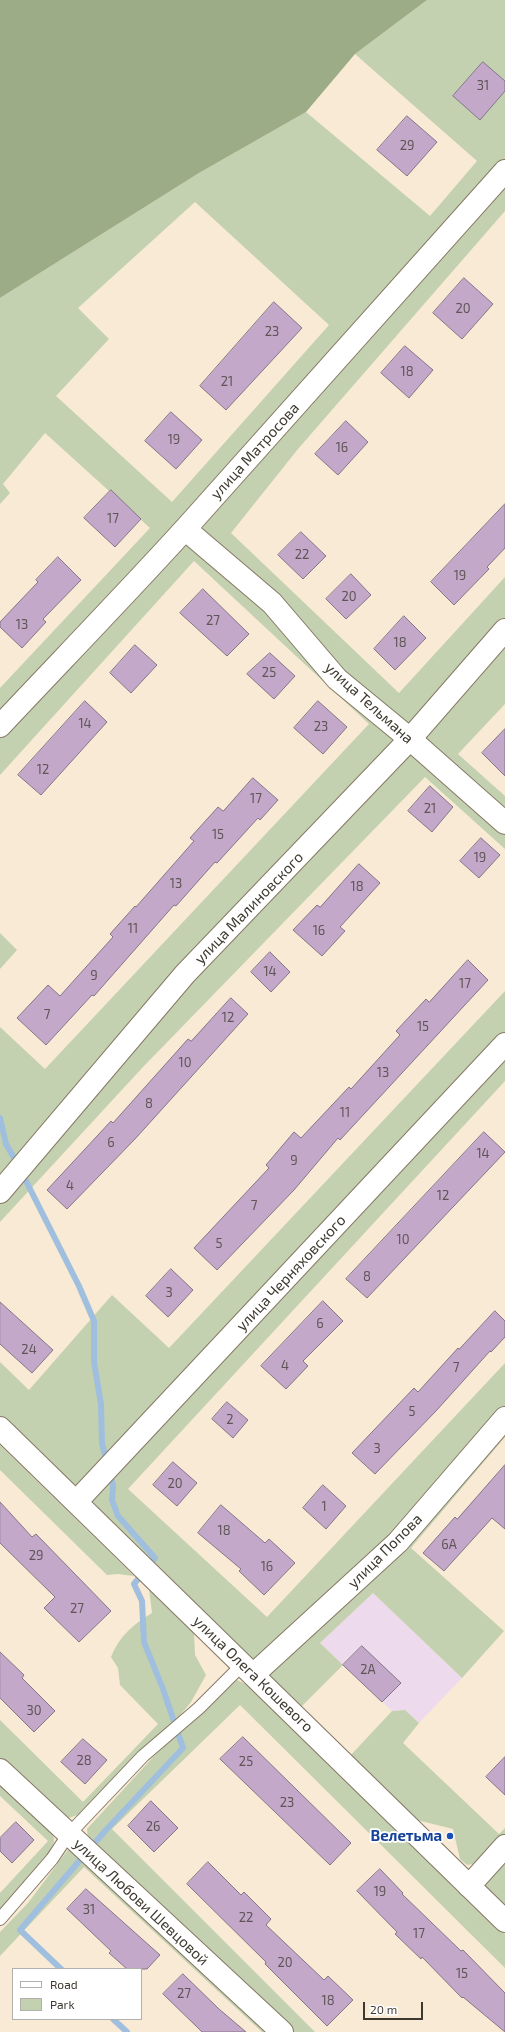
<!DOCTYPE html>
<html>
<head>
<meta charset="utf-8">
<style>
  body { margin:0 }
  #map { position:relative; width:505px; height:2032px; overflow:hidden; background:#f8ead4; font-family:"Exo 2",sans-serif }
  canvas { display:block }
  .legend { position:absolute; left:12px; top:1968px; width:130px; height:52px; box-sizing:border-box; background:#fff; border:1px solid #b2b0ac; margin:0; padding:5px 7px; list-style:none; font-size:12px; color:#3e3930 }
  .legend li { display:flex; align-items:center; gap:8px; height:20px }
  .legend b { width:20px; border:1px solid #b2b0ac }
  .scale { position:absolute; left:363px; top:2002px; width:60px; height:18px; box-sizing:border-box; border:2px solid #3e3930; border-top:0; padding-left:5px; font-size:12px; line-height:14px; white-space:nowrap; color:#3e3930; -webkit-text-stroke:3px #fff; paint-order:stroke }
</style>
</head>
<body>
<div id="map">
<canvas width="505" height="2032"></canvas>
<ul class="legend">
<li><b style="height:5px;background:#fff"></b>Road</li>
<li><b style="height:11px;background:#c3d1b0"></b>Park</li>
</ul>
<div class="scale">20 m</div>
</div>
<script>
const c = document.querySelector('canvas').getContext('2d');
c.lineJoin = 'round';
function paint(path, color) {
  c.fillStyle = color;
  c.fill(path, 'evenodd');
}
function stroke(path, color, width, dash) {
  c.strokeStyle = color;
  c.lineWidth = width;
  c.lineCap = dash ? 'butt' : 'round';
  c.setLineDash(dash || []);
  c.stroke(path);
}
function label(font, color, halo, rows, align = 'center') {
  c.font = font + ' "Exo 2",sans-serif';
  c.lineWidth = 3.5;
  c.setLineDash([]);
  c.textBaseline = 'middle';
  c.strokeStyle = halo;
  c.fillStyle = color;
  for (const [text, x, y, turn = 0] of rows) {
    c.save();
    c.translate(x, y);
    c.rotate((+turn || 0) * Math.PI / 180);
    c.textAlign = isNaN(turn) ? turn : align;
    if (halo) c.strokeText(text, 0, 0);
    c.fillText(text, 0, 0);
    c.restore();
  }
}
paint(new Path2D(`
  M373 1593 462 1678 419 1723 405 1710 392 1711 320 1643Z`), '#eddbed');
paint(new Path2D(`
  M427 0H505V162L0 717V688L150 528 45 433 3 484 10 493 0 504V298L199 173 306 112 430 216 477 161 355 54ZM195 202 329 325 172 502 56 396 109 339 78 308Z
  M505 181V211L298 449 231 533 399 693 505 577V621L412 727 339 674 198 525Z
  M179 542H193L401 737 0 1184V1027L45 1069 369 724 194 561 0 775V733Z
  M505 638V704L458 754 505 796V815L421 741Z
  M409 749 505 828V849L425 777 143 1067 0 1222V1202L189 978Z
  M0 933 17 950 0 969Z
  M505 991V1038L75 1490 0 1416V1362L29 1390 112 1295 169 1348Z
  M505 1054V1081L128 1489 267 1617 505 1363V1409L395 1537 258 1661H250L87 1503Z
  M505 1425V1437L411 1548 504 1631 462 1678 373 1593 320 1643 343 1665 300 1708 267 1676Z
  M0 1445 134 1576 118 1574 107 1575 0 1470Z
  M149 1589 194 1632 195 1655 206 1675 191 1702 168 1730 142 1748 82 1814 68 1818 0 1762V1720L83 1802 158 1724 120 1685 118 1668 111 1657C119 1636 134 1624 152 1613Z
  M237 1680 252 1687 505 1934V1968L240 1705 112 1829 315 2032H291L88 1838 87 1829 154 1756Z
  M405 1710 419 1723 403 1743 499 1834 505 1828V1836L478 1863 467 1865 460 1859 453 1829 413 1819 349 1757 392 1711Z
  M0 1781C12 1792 52 1824 54 1839 55 1857 13 1896 0 1909V1893L48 1841 0 1796Z
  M70 1847 271 2032H262L84 1867 0 1956V1932L28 1903Z
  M505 1854V1909L483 1888Z`), '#c3d1b0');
paint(new Path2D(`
  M0 0H427L355 54 306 112 199 173 0 298Z`), '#9cac87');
stroke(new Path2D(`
  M0 1118 6 1144 18 1165
  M22 1173 79 1286 94 1321V1362L101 1404 102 1444 107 1462
  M61 1969 20 1930 105 1831 183 1748 163 1689 144 1642 142 1601 134 1584 155 1558 118 1516 112 1500 113 1486 110 1473
  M113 2019 127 2032`), '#a0bfde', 6);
const building = new Path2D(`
  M483 62 505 81V91L480 120 453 96Z
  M407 116 437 142 407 176 377 150Z
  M464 278 493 304 462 339 433 313Z
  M274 302 302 328 226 410 200 386Z
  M405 346 433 370 409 398 381 373Z
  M171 412 202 440 176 469 145 441Z
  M346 421 368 442 338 475 315 454Z
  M111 490 141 519 115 547 84 518Z
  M505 504V548L487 567 489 569 454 605 431 582Z
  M301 532 326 556 303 579 278 555Z
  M58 557 81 580 43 619 46 622 22 648 0 627V622L38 582 36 580Z
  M351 574 371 595 346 619 326 599Z
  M203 589 249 634 227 656 180 613Z
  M404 616 426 638 395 670 374 649Z
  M135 645 157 665 131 693 110 673Z
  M270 653 295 676 274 699 247 674Z
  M85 701 107 722 41 795 18 775Z
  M318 701 347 727 323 754 294 728Z
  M505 729V776L482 753Z
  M253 778 278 800 260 820 258 818 217 863 215 862 176 906 174 905 94 996 92 995 46 1045 17 1018 48 985 60 996 113 937 110 934 135 906 136 907 194 841 190 838 218 807 223 811Z
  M430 786 453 807 432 832 408 811Z
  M481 838 500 855 479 878 460 861Z
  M359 864 380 883 340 927 345 931 322 956 293 930 317 905 320 907Z
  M270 952 290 972 271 992 251 972Z
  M468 960 488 980 340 1140 338 1138 294 1190 217 1270 194 1248 269 1168 266 1165 294 1132 301 1138 349 1087 351 1089 400 1035 396 1031 426 999 429 1002Z
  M231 998 248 1014 135 1139 67 1209 47 1190 111 1121 113 1123 188 1039 191 1041Z
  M484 1132 505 1152 367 1298 346 1279Z
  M171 1269 193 1290 168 1317 146 1296Z
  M323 1301 343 1321 303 1361 308 1366 286 1389 261 1366Z
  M0 1302 53 1350 32 1373 0 1344Z
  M495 1311 505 1321V1337L491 1352 490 1351 436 1411 375 1474 352 1453 414 1388 418 1392 458 1348 459 1349Z
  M227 1402 248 1420 233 1438 212 1419Z
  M173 1462 197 1483 177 1506 153 1485Z
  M505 1465V1529L492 1518 444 1571 423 1553 455 1517 457 1519Z
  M323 1485 346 1506 326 1529 303 1508Z
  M0 1502 32 1537 36 1534 111 1611 79 1642 44 1608 55 1597 0 1543Z
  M221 1505 265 1543 269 1539 295 1563 264 1595 239 1571 241 1569 198 1533Z
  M362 1646 401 1683 382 1702 343 1665Z
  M0 1652 24 1675 22 1678 55 1711 34 1732 0 1698Z
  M243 1737 351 1843 330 1865 220 1759Z
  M83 1739 107 1760 85 1784 61 1762Z
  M505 1757V1795L486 1777Z
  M151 1801 178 1828 154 1852 128 1826Z
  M16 1822 34 1840 12 1863 0 1851V1838Z
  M208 1862 241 1895 244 1892 271 1919 266 1925 324 1980 328 1976 353 2000 327 2026 265 1964 266 1962 187 1884Z
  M380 1869 403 1893 402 1894 461 1951 463 1950 505 1993V2032L463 1997 462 1998 422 1957 421 1959 395 1934 397 1932 357 1891Z
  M86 1889 160 1955 147 1969H127L109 1953 111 1951 67 1909Z
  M183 1974 219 2009 246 2032H202L197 2027 163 1994Z`);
paint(building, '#c3a8ca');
stroke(building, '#847588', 1);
const lane = new Path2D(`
  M0 1919 52 1859 68 1835 143 1756 199 1708 243 1664`);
const street = new Path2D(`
  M185 529 272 603 337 679 410 739 505 823
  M0 726C62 660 125 595 186 528 293 409 399 290 505 171
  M0 1192 185 974 410 739 505 630
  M77 1501 505 1044
  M254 1674 398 1542 505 1418
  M0 1770 282 2032
  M469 1886 505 1846`);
const secondary = new Path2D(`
  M0 1428 505 1921`);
stroke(lane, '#867965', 14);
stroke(street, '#867965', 24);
stroke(secondary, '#867965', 24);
stroke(lane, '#fff', 12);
stroke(street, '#fff', 22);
stroke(secondary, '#fff', 22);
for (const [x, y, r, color] of [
  [450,1836,4,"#1a4fb4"]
]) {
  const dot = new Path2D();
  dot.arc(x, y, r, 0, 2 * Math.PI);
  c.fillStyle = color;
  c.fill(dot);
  stroke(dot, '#fff', 1.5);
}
label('13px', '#5f5556', null, [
  ["31",483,86],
  ["29",407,146],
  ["20",463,309],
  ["23",272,332],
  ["18",407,372],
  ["21",227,382],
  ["19",174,440],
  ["16",342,448],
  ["17",113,519],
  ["22",302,555],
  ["19",460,576],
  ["20",349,597],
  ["27",213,621],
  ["13",22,625],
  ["18",400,643],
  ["25",269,673],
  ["14",85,724],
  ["23",321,727],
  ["12",43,770],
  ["17",256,799],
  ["21",430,809],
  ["15",218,835],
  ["19",480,858],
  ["13",176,884],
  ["18",357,887],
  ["11",133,929],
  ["16",319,931],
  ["14",270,972],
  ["9",94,976],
  ["17",465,984],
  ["7",47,1015],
  ["12",228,1018],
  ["15",423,1027],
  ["10",185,1063],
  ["13",383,1073],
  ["8",149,1104],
  ["11",345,1113],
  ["6",111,1143],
  ["14",483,1154],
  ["9",294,1161],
  ["4",70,1186],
  ["12",443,1196],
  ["7",254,1206],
  ["10",403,1240],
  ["5",219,1244],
  ["8",367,1277],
  ["3",169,1293],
  ["6",320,1324],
  ["24",29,1350],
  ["4",285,1366],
  ["7",456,1368],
  ["5",412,1412],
  ["2",230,1420],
  ["3",377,1449],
  ["20",175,1484],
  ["1",324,1507],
  ["18",224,1531],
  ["6А",449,1545],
  ["29",36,1556],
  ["16",267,1567],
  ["27",77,1609],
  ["2А",368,1670],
  ["30",34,1711],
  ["28",84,1761],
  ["25",246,1762],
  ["23",287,1803],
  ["26",153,1827],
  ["19",380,1892],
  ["31",89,1910],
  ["22",246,1918],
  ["17",419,1934],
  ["20",285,1963],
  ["15",462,1974],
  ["27",184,1994],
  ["18",328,2001]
]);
label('15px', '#3e3930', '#fff', [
  ["улица Матросова",255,451,-48],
  ["улица Тельмана",369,703,42],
  ["улица Малиновского",249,908,-46],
  ["улица Черняховского",291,1273,-47],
  ["улица Попова",385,1551,-45],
  ["улица Олега Кошевого",253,1674,44],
  ["улица Любови Шевцовой",141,1902,43]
]);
label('bold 15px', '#164399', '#fff', [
  ["Велетьма",442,1836]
], 'right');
</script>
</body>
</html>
